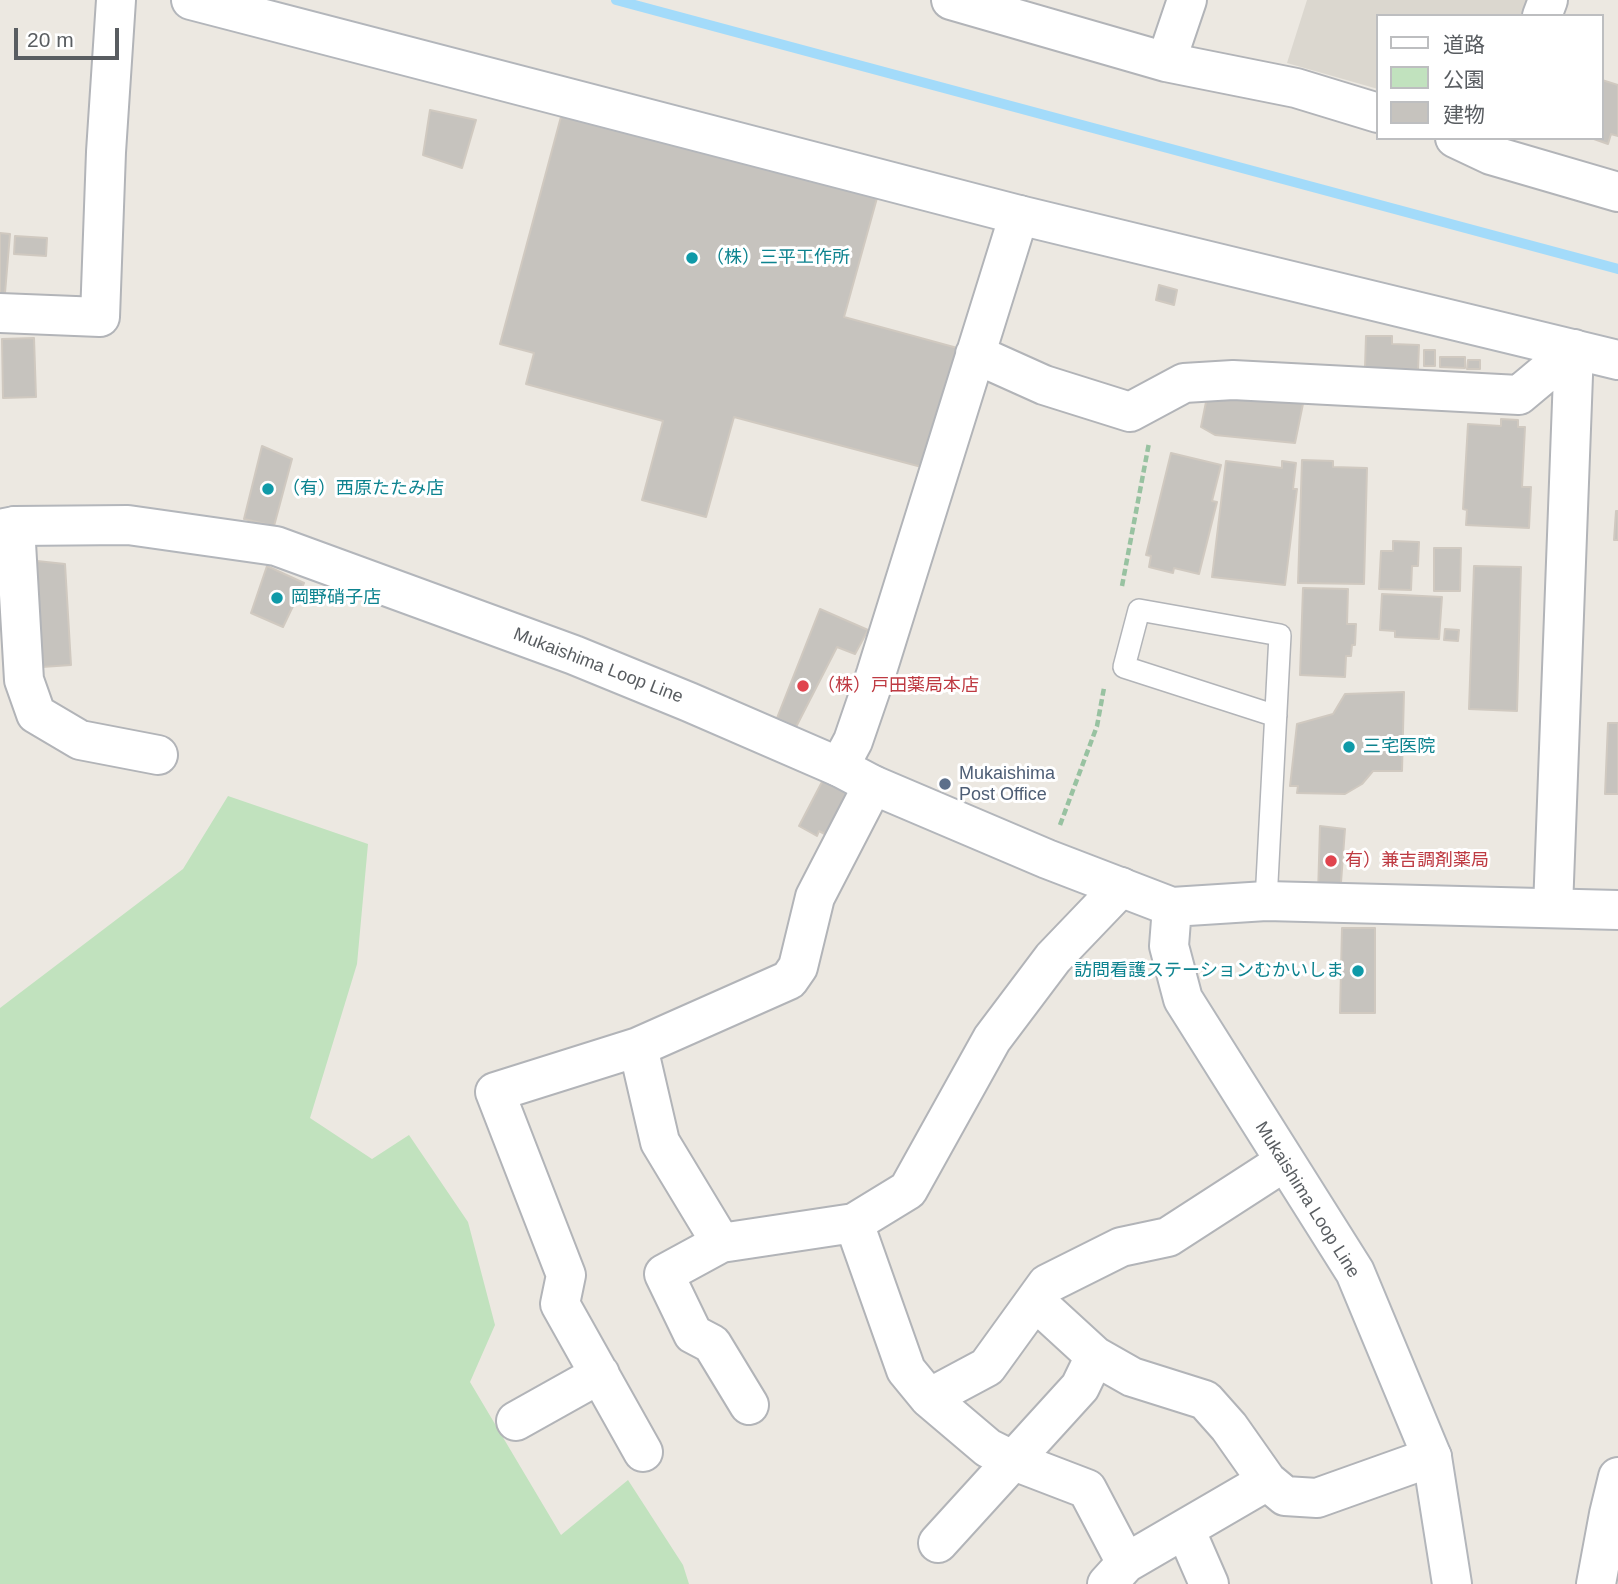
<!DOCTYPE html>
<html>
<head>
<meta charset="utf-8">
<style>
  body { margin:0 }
  #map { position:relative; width:1618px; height:1584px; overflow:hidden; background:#ece8e1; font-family:Arial,"Noto Sans JP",sans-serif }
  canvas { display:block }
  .legend { position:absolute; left:1376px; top:14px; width:228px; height:126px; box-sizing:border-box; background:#fff; border:2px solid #bdbec0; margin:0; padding:9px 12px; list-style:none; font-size:21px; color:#595d61 }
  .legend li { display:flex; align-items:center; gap:14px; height:35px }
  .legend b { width:35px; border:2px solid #bdbec0 }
  .scale { position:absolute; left:14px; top:28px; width:105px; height:32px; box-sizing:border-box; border:4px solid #595d61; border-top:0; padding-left:9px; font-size:21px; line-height:24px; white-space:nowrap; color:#595d61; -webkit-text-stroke:5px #fff; paint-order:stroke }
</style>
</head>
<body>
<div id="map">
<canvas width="1618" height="1584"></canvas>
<ul class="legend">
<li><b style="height:9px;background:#fff"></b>道路</li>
<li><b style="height:19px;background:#c1e2be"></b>公園</li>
<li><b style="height:19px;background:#c6c3be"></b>建物</li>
</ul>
<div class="scale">20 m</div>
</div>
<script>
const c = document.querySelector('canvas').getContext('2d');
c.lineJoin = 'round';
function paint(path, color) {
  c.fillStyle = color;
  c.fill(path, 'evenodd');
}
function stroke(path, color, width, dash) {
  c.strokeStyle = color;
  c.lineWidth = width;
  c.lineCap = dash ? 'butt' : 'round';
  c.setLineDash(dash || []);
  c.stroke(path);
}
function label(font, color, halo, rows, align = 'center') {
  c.font = font + ' Arial,"Noto Sans JP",sans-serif';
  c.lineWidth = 6;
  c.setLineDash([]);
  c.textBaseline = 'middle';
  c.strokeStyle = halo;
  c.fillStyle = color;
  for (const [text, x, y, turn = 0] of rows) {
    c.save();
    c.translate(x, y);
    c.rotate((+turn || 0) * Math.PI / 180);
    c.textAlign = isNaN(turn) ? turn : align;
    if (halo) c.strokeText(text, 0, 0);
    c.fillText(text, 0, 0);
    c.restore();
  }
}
paint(new Path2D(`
  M1307 0H1533L1527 16H1378V89L1287 63Z`), '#dbd7cf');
paint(new Path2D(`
  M228 796 368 844 357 964 310 1118 372 1159 409 1135 468 1222 495 1325 470 1382 561 1535 628 1480 683 1565 689 1584H0V1008L183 869Z`), '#c1e2be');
stroke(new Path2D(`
  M616 0 1618 269`), '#a3dbfa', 10);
const building = new Path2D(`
  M1602 80 1618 85V136L1611 134 1608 144 1591 138H1602Z
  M430 110 476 120 462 168 423 155Z
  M562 113 877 198 844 317 961 349 929 469 734 417 706 517 642 500 663 421 526 384 534 353 500 344Z
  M0 233 10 234 5 293H0Z
  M15 236 47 238 46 256 14 254Z
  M1159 285 1177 290 1174 305 1156 300Z
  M1366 336H1392V344L1419 345 1418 369 1365 368Z
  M34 338 36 397 3 398 2 339Z
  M1424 350H1435V366H1424Z
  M1440 357H1465V368L1440 367Z
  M1468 360H1480V369H1467Z
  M1209 387 1305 394 1295 443 1215 435 1201 427Z
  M1501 419 1518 420V427H1525L1522 487H1531L1529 528 1466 525 1467 510 1463 509 1468 424 1501 426Z
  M262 446 292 459 274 526 244 519Z
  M1171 453 1221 465 1212 501 1217 502 1199 574 1174 568 1173 573 1149 567 1151 556 1146 555Z
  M1302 460 1333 461V467L1367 468 1364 584 1298 583Z
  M1226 461 1282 468V461L1296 463 1293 489H1297L1285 585 1212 577Z
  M1616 511H1618V540H1614Z
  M1393 541 1419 542 1418 566H1412L1411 590 1379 589 1381 551H1393Z
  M1434 548H1461L1460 591H1434Z
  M37 561 65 564 71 665 42 667Z
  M267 566 304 583 283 627 251 613Z
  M1474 566 1521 567 1517 711 1469 709Z
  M1303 588 1348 589 1347 624H1356L1355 645H1352L1351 656H1346L1345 677 1300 675Z
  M1382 594 1442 597 1439 639 1395 637V631L1380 630Z
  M820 609 868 630 855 654 837 647 796 727 777 718Z
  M1445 629 1459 630 1458 641 1444 640Z
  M1404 692 1402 771H1373L1362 784 1345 794 1297 793 1298 786H1290L1297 724 1333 714 1345 694Z
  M1608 723H1618V794H1605Z
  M823 780 858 797 834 839 819 831 817 836 799 826Z
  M1320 826 1345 829 1340 896 1318 894Z
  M1342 928H1375V1013H1340Z`);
paint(building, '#c6c3be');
stroke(building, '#d0c9c0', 2);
const lane = new Path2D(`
  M1266 901 1280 635 1139 610 1124 667 1276 716`);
const street = new Path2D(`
  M951 0 1166 62 1296 88 1378 113
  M1542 16 1548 0
  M1166 62 1187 0
  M1455 138 1491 155 1618 192
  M0 313 100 317 106 152 116 0
  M975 354 1044 385 1130 412 1184 383 1233 380 1519 395 1574 349
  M15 526 24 680 36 714 80 740 158 755
  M839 767 853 741 876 674 1019 215
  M1121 887 1053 958 992 1039 908 1190 854 1223 906 1370 929 1398 987 1367 1047 1284 1121 1247 1168 1237 1284 1162
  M1553 908 1574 349
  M638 1047 495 1092 566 1275 560 1304 643 1452
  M721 1243 660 1142 638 1047 789 980 798 967 815 897 873 785
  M1035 1301 1095 1356 1132 1377 1205 1400 1229 1427 1267 1481 1285 1496 1317 1498 1432 1457
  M929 1398 988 1448 1014 1461 1087 1489 1126 1563
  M749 1405 712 1344 693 1334 664 1274 721 1243 854 1223
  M516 1421 600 1374
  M1185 1529 1209 1584
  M938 1543 1080 1387 1095 1356
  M1107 1584 1126 1563 1267 1481
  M1596 1584 1609 1514 1618 1477`);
const secondary = new Path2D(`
  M191 0 1019 215 1618 360
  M0 529 15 526 128 525 276 546 574 655 689 702 839 767 873 785 1047 859 1172 907 1266 901 1618 910
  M1172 907 1169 946 1183 999 1355 1272 1432 1457 1452 1584`);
stroke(lane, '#b2b4b8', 24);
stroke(street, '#b2b4b8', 42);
stroke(secondary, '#b3b6bb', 42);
stroke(new Path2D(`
  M1122 586 1149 443
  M1060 825 1097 726 1104 688`), '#98c2a1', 4.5, [7, 3.5]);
stroke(lane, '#fff', 21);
stroke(street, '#fff', 38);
stroke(secondary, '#fff', 38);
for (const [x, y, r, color] of [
  [692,258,7,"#0f9aa8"],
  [268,489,7,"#0f9aa8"],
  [277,598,7,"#0f9aa8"],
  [803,686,7,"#e0444e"],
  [1349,747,7,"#0f9aa8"],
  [945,784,7,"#5c6f8a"],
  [1331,861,7,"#e0444e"],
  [1358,971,7,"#0f9aa8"]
]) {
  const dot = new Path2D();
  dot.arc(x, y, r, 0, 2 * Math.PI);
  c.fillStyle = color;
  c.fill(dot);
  stroke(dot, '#fff', 2.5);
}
label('18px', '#0d838f', '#fff', [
  ["（株）三平工作所",706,258],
  ["（有）西原たたみ店",282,489],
  ["岡野硝子店",291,598],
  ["三宅医院",1363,747],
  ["訪問看護ステーションむかいしま",1344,971,"right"]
], 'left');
label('18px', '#595d61', '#fff', [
  ["Mukaishima Loop Line",598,666,21],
  ["Mukaishima Loop Line",1307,1200,58]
]);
label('18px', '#be3a42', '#fff', [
  ["（株）戸田薬局本店",817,686],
  ["有）兼吉調剤薬局",1345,861]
], 'left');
label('18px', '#4e5e75', '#fff', [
  ["Mukaishima",959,774],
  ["Post Office",959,795]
], 'left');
</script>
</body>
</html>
